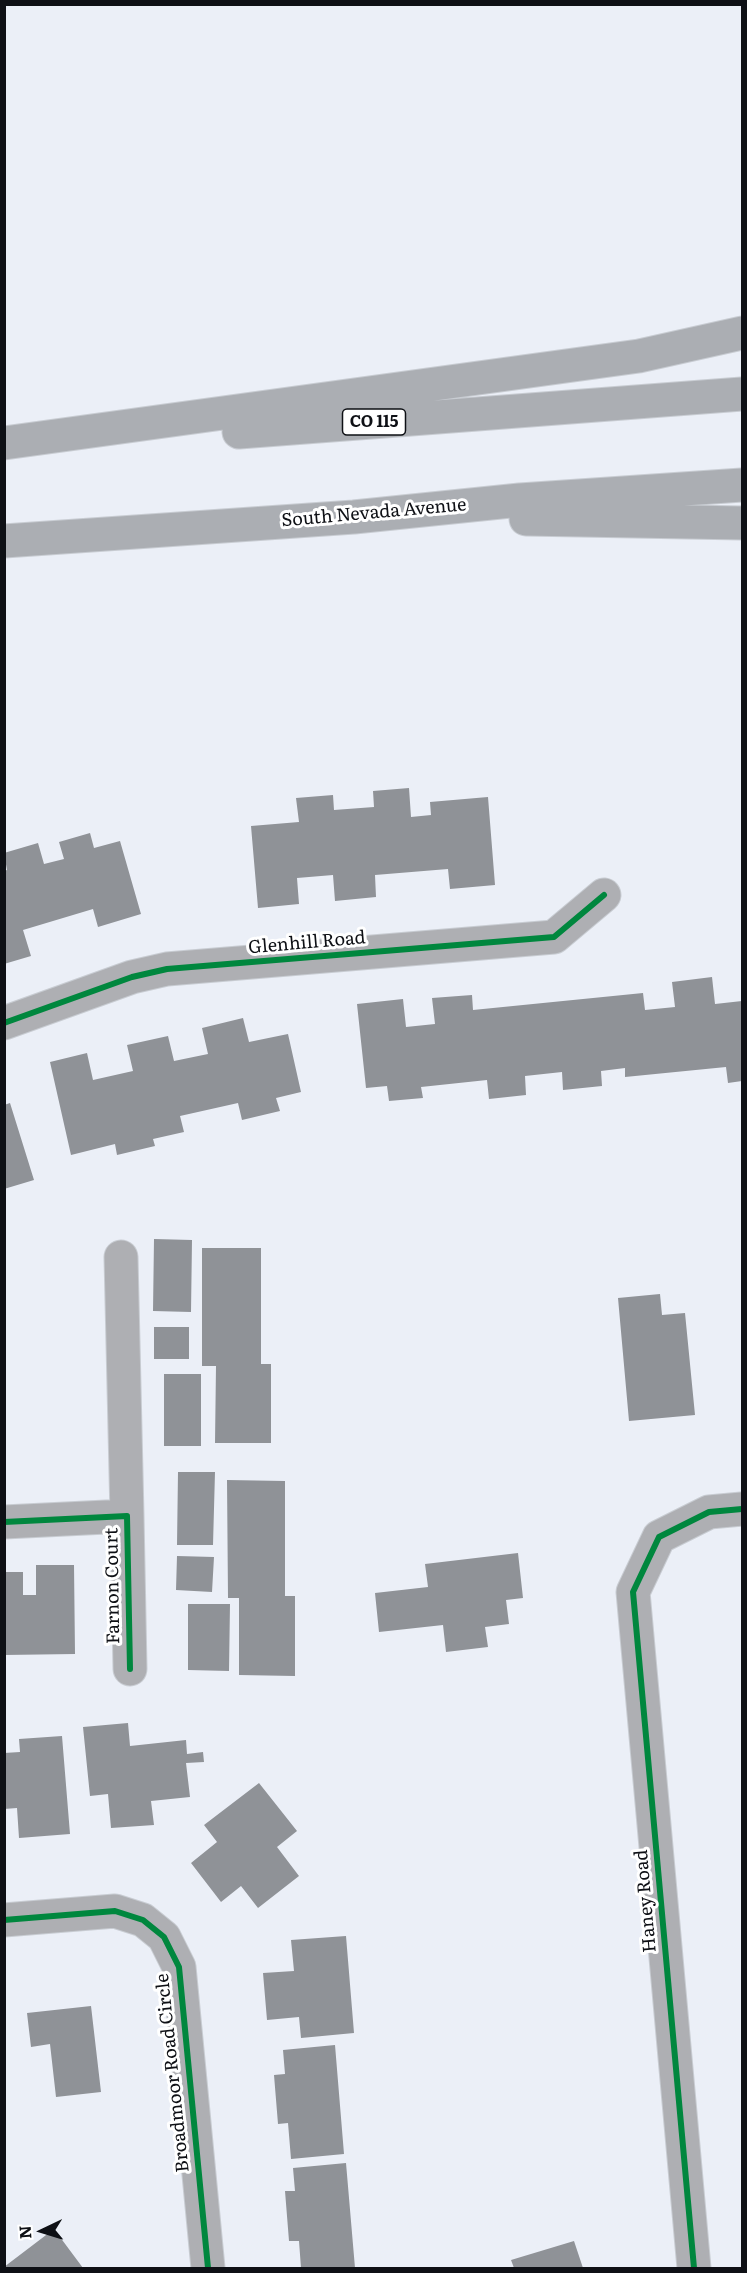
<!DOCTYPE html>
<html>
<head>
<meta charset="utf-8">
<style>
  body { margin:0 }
  #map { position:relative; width:747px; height:2273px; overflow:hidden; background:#ebeff7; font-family:Literata,serif }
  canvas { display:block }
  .frame { position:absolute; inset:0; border:6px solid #0e1015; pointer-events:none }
  .north { position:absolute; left:12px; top:2201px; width:60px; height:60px; -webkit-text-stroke:4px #fff; paint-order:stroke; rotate:266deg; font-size:16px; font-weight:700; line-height:24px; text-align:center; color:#0e1015 }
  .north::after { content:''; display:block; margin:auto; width:21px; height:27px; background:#0e1015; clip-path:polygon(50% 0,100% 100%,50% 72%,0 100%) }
</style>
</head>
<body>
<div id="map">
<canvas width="747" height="2273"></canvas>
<div class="frame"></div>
<div class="north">N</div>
</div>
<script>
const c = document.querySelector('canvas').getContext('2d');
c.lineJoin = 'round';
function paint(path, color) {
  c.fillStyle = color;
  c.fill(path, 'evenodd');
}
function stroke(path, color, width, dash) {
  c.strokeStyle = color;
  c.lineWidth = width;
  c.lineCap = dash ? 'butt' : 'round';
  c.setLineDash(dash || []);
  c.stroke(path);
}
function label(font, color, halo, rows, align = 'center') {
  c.font = font + ' Literata,serif';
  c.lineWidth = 6;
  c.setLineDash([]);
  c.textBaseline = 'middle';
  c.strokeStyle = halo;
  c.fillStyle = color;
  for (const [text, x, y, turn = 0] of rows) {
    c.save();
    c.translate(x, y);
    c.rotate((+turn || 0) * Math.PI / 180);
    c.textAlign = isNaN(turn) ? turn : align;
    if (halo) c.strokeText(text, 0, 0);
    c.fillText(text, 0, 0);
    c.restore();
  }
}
paint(new Path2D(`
  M409 788 411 817 431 815 430 802 488 797 495 885 450 889 448 869 375 875 376 897 335 901 333 875 297 878 299 904 258 908 251 826 299 822 296 798 333 795 334 810 374 807 373 791Z
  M90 833 94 848 120 841 141 914 98 927 93 909 23 930 31 956 4 964V871L7 870 4 853 38 843 44 864 64 859 59 842Z
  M712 977 715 1004 742 1001V1081L728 1083 726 1067 625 1077V1068L601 1071 602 1086 563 1090 562 1072 525 1076 526 1095 489 1099 487 1080 421 1087 423 1098 389 1101 387 1086 366 1088 357 1004 403 999 406 1027 435 1024 432 998 472 995 473 1010 643 993 645 1010 675 1007 672 982Z
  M243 1018 249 1042 288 1034 301 1092 276 1098 280 1111 242 1120 238 1103 180 1116 184 1132 153 1139 155 1146 117 1155 115 1144 71 1155 50 1062 87 1053 93 1080 133 1071 127 1045 168 1036 174 1061 208 1054 202 1028Z
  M10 1103 34 1180 4 1189V1105Z
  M154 1239 192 1240 191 1312 153 1311Z
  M202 1248H261V1364H271V1443H215L216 1366H202Z
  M660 1294 662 1315 685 1313 695 1415 629 1421 618 1298Z
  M154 1327H189V1359H154Z
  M164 1374H201V1446H164Z
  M178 1472H215L213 1545H177Z
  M227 1480 285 1481V1596H295V1676L239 1675V1598H228Z
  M518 1553 523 1598 506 1600 509 1624 485 1627 488 1647 446 1652 443 1625 379 1632 375 1593 428 1587 425 1564Z
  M177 1556 214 1557 212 1592 176 1590Z
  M36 1565H74L75 1654 4 1655V1572H23V1595H36Z
  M188 1604H230L229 1671 188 1670Z
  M128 1723 130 1746 186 1740 187 1754 203 1752 204 1762 186 1763 190 1797 151 1801 154 1825 111 1828 108 1794 90 1796 83 1727Z
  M62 1736 70 1834 19 1838 17 1808 4 1809V1753L20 1752 19 1739Z
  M259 1783 297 1831 277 1847 299 1876 258 1908 241 1886 221 1902 191 1863 217 1842 204 1825Z
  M346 1936 354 2033 301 2038 299 2017 267 2020 263 1973 294 1971 291 1940Z
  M91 2006 101 2092 56 2097 50 2044 31 2047 27 2013Z
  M335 2045 344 2154 291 2159 288 2123 278 2124 274 2075 285 2074 283 2050Z
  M346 2163 355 2268H301L299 2241H289L285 2191H295L293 2168Z
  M54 2229 83 2268H4V2267Z
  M574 2241 583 2268H514L511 2260Z`), '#8f9297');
const street = new Path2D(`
  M4 1023 132 977 167 969 554 937 604 895
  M121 1257 127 1516
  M4 1522 127 1516 130 1669
  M4 1920 115 1911 143 1920 164 1937 179 1967 208 2268
  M694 2268 633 1592 659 1537 709 1512 742 1509`);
const highway = new Path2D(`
  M239 432 742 394
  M4 443 639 356 742 333
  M526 519 742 523
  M4 541 354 517 520 500 742 485`);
stroke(street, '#c8ccd2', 35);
stroke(highway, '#c8ccd2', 35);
stroke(street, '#aeafb3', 33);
stroke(highway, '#abaeb3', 33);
stroke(new Path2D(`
  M4 1023 132 977 167 969 554 937 604 895
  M4 1522 127 1516 130 1669
  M4 1920 115 1911 143 1920 164 1937 179 1967 208 2268
  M694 2268 633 1592 659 1537 709 1512 742 1509`), '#00873e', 6);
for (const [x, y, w] of [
  [374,422,63]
]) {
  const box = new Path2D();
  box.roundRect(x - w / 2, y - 13, w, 26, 4.5);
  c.fillStyle = '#fff';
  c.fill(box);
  stroke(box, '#0e1015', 1.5);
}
label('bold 16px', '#0e1015', null, [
  ["CO 115",374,422]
]);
label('18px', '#0e1015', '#fff', [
  ["South Nevada Avenue",374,513,-5],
  ["Glenhill Road",307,943,-5],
  ["Farnon Court",113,1586,-91],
  ["Haney Road",646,1901,-95],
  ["Broadmoor Road Circle",173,2073,-96]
]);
</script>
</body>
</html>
